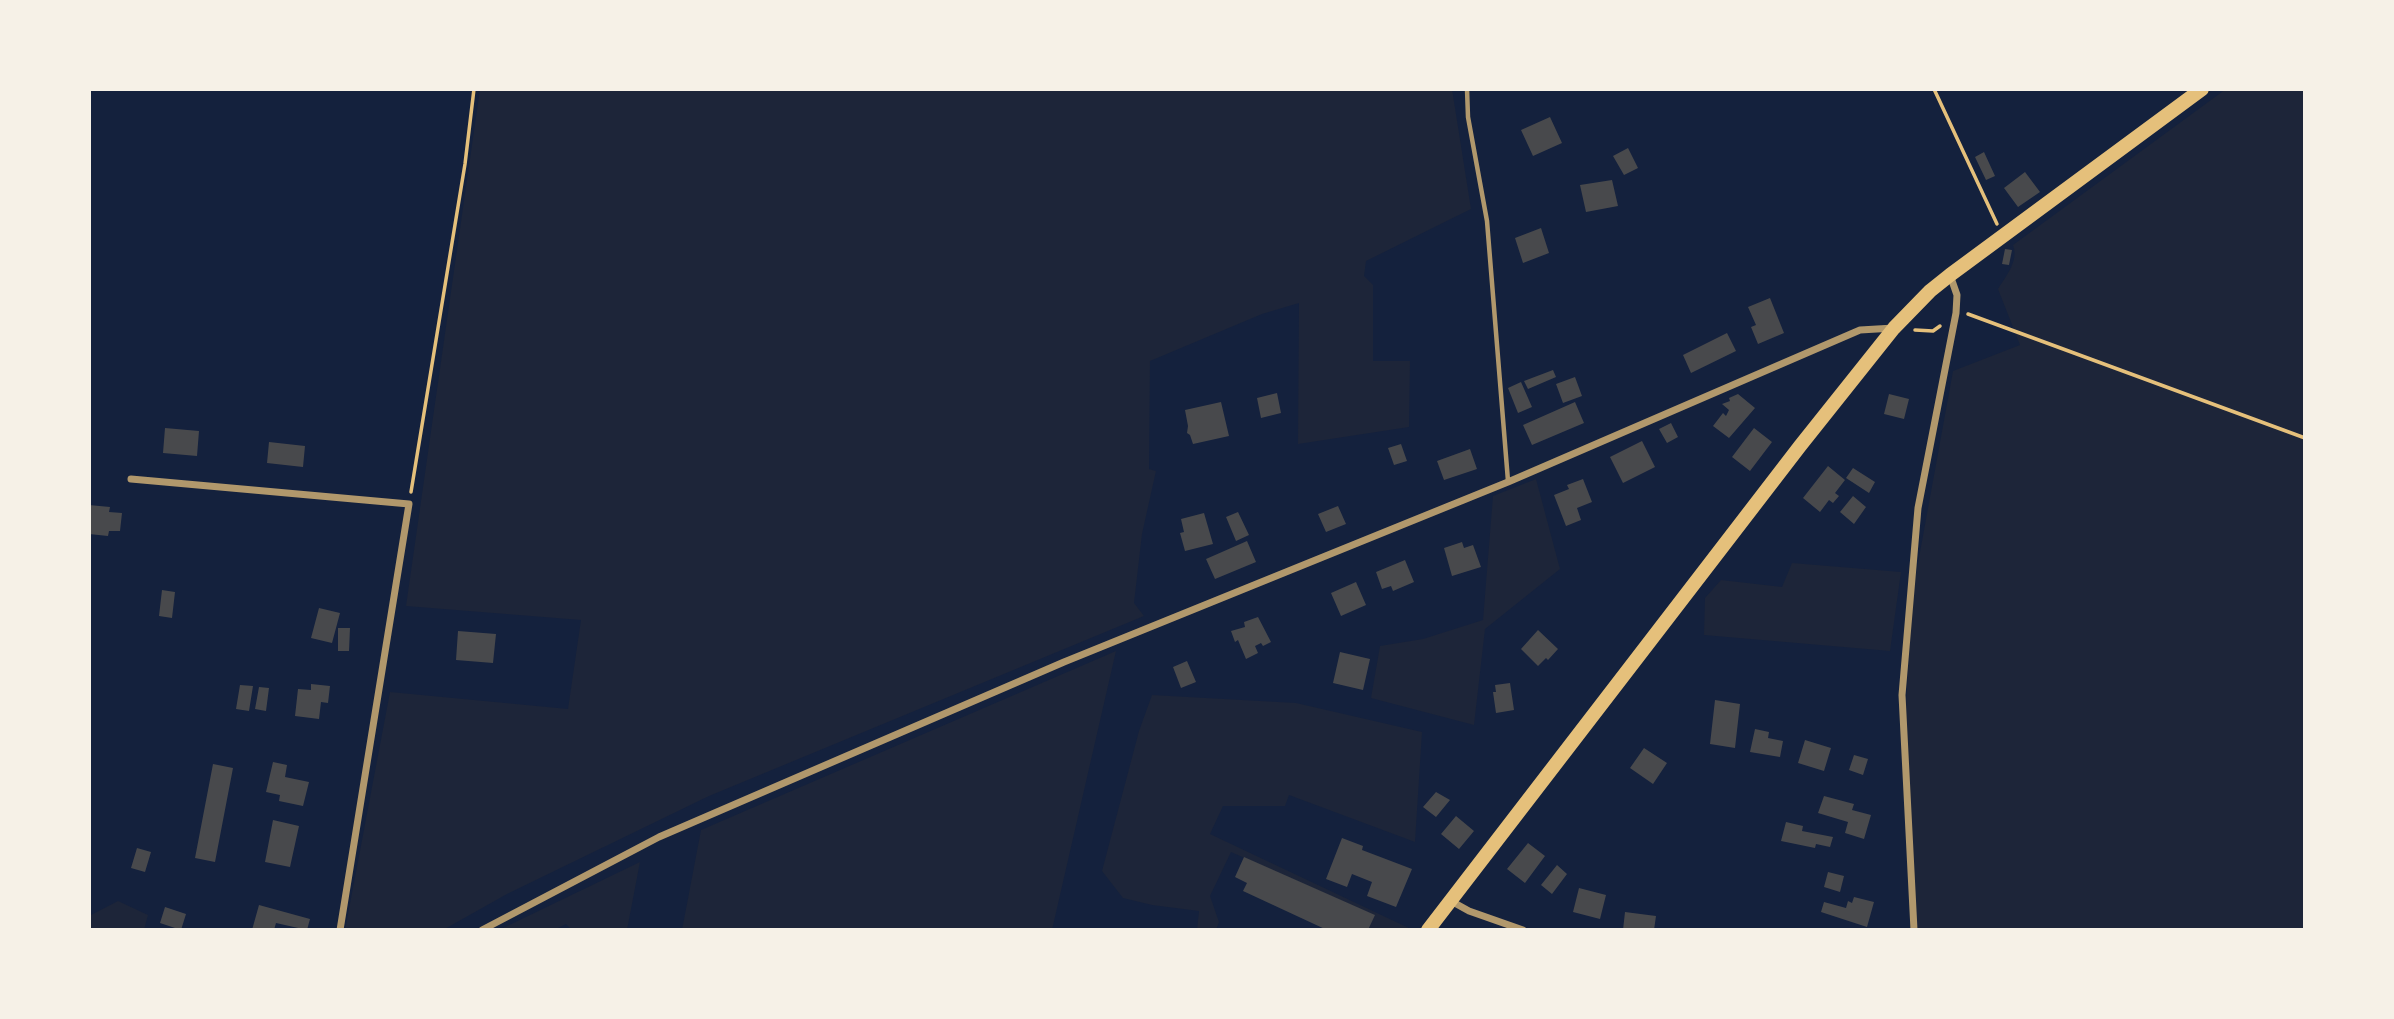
<!DOCTYPE html>
<html>
<head>
<meta charset="utf-8">
<style>
  body { margin:0 }
  #map { position:relative; width:2394px; height:1019px; overflow:hidden; background:#14213d; font-family:Roboto,sans-serif }
  canvas { display:block }
  .frame { position:absolute; inset:0; border:91px solid #f6f1e7; pointer-events:none }
</style>
</head>
<body>
<div id="map">
<canvas width="2394" height="1019"></canvas>
<div class="frame"></div>
</div>
<script>
const c = document.querySelector('canvas').getContext('2d');
c.lineJoin = 'round';
function paint(path, color) {
  c.fillStyle = color;
  c.fill(path, 'evenodd');
}
function stroke(path, color, width, dash) {
  c.strokeStyle = color;
  c.lineWidth = width;
  c.lineCap = dash ? 'butt' : 'round';
  c.setLineDash(dash || []);
  c.stroke(path);
}
paint(new Path2D(`
  M480 89H1452L1471 209 1366 261 1364 276 1373 285V361H1410L1409 427 1298 444 1299 303 1262 314 1150 361 1149 469 1156 471 1142 534 1134 603 1144 616 709 796 507 894 443 930H345L390 692 568 709 581 620 406 606Z
  M2226 89H2305V930H1912L1903 758 1909 652 1914 585 1953 371 2020 345 1998 289C2006 276 2019 261 2013 245Z
  M1536 479 1560 569 1485 629 1474 725 1371 698 1380 646 1423 639 1483 620 1493 496Z
  M1792 563 1901 572 1890 651 1704 635 1705 598 1721 580 1782 587Z
  M1116 651 1052 930H682L701 830Z
  M1152 695 1296 703 1422 732 1415 842 1289 795 1285 806H1223L1210 834 1413 930H1368L1374 915 1231 852 1210 896 1219 922 1216 930H1197L1199 911 1152 905 1123 898 1102 871 1139 731Z
  M640 862 627 930H572L566 924 554 930H499Z
  M118 901 148 915 144 930H89V916Z`), '#1d2539');
paint(new Path2D(`
  M1550 117 1562 143 1533 156 1521 130Z
  M1628 148 1638 168 1624 175 1613 156Z
  M1984 152 1995 176 1986 180 1975 157Z
  M2025 172 2040 192 2018 207 2004 188Z
  M1612 180 1618 206 1586 212 1580 185Z
  M1541 228 1549 253 1523 263 1515 238Z
  M2005 249 2012 250 2009 265 2002 264Z
  M1770 298 1784 333 1758 344 1751 327 1756 325 1748 307Z
  M1727 333 1736 351 1691 373 1683 355Z
  M1553 370 1556 377 1528 389 1524 381Z
  M1575 377 1582 396 1563 403 1556 384Z
  M1521 382 1532 407 1518 413 1508 388Z
  M1277 393 1281 413 1261 418 1257 398Z
  M1738 394 1755 408 1729 438 1713 426 1723 413 1726 416 1729 410 1722 404 1730 401 1729 398Z
  M1889 394 1909 399 1904 419 1884 414Z
  M1221 402 1229 436 1193 444 1190 435 1187 433 1188 426 1185 410Z
  M1575 402 1584 423 1532 445 1523 425Z
  M1671 423 1678 437 1667 443 1659 429Z
  M165 428 199 431 197 456 163 453Z
  M1754 428 1772 442 1750 471 1732 457Z
  M1642 441 1655 467 1623 483 1610 457Z
  M269 442 305 446 303 467 267 463Z
  M1401 444 1407 461 1394 465 1388 448Z
  M1470 449 1477 469 1444 480 1437 461Z
  M1828 466 1845 480 1835 493 1839 496 1833 503 1829 500 1820 512 1803 498Z
  M1853 468 1875 482 1869 493 1846 478Z
  M1583 479 1592 502 1577 508 1581 520 1566 526 1554 495 1569 489 1567 485Z
  M1853 496 1866 507 1854 524 1840 512Z
  M89 505 110 507 109 512 122 513 120 531H109L108 536 89 534Z
  M1338 506 1346 524 1326 532 1318 514Z
  M1238 512 1249 535 1236 541 1226 517Z
  M1204 513 1213 544 1185 551 1180 533 1184 532 1181 519Z
  M1247 541 1256 562 1215 579 1206 559Z
  M1462 542 1464 548 1473 545 1481 567 1452 576 1444 548Z
  M1405 560 1414 582 1393 591 1391 586 1382 589 1376 572Z
  M1356 582 1366 605 1341 616 1331 593Z
  M162 590 175 592 172 618 159 616Z
  M319 608 340 613 332 643 311 638Z
  M1258 617 1271 642 1263 646 1261 643 1255 646 1258 653 1246 659 1238 640 1235 642 1231 631 1245 627 1244 622Z
  M338 628H350L349 651H338Z
  M1538 630 1558 649 1548 660 1546 658 1538 666 1521 649Z
  M458 631 496 634 493 663 456 660Z
  M1340 652 1370 659 1363 690 1333 683Z
  M1187 661 1196 682 1181 688 1173 667Z
  M1510 683 1514 710 1496 713 1493 692H1496L1495 685Z
  M311 684 330 686 328 703 321 702 319 719 295 716 298 689 311 690Z
  M240 685 253 686 249 711 236 709Z
  M259 687 269 688 266 711 255 709Z
  M1715 700 1740 704 1735 748 1710 744Z
  M1755 729 1769 732 1768 738 1783 741 1780 757 1750 752Z
  M1805 740 1831 748 1824 771 1798 763Z
  M1644 748 1667 763 1653 784 1630 768Z
  M1854 755 1868 759 1863 775 1849 770Z
  M273 762 287 765 285 777 309 782 303 806 279 801 280 795 266 792Z
  M213 764 233 768 215 862 195 858Z
  M1436 792 1450 800 1436 817 1423 807Z
  M1824 796 1854 804 1852 810 1871 815 1864 839 1845 833 1848 822 1818 813Z
  M1456 816 1474 831 1459 849 1441 834Z
  M273 820 299 826 290 867 265 862Z
  M1786 822 1803 826 1802 831 1833 837 1830 847 1816 844 1815 848 1781 841Z
  M1342 838 1363 846 1362 850 1412 869 1396 907 1367 896 1372 882 1352 874 1347 887 1326 879Z
  M1528 843 1545 856 1525 883 1507 869Z
  M137 848 151 852 145 872 131 868Z
  M1244 857 1375 915 1368 930H1327L1243 891 1247 883 1235 877Z
  M1557 865 1567 874 1552 894 1541 885Z
  M1828 872 1844 876 1840 892 1824 887Z
  M1579 888 1606 895 1600 919 1573 912Z
  M1854 897 1874 902 1867 927 1821 912 1824 902 1846 908 1848 901 1852 903Z
  M259 905 310 919 307 930 276 923 274 930H252Z
  M165 907 186 914 181 930 160 923Z
  M1625 912 1656 916 1654 930H1623Z`), '#48494c');
stroke(new Path2D(`
  M1934 89 1997 224
  M1968 314 2305 438
  M1915 330 1933 331 1940 326
  M411 492 465 164 474 89`), '#e5c07b', 3.5);
stroke(new Path2D(`
  M1467 89 1468 117 1487 221 1508 481`), '#b1986c', 4.5);
stroke(new Path2D(`
  M131 479 409 504 340 930
  M1451 901 1469 911 1523 930
  M482 930 659 837 1064 662 1508 482 1860 330 1894 328
  M1914 930 1902 695 1918 508 1956 313 1957 295 1950 275`), '#b1986c', 7);
stroke(new Path2D(`
  M1428 930 1800 446 1894 328 1930 291 1950 275 2202 89`), '#e5c07b', 14);
</script>
</body>
</html>
